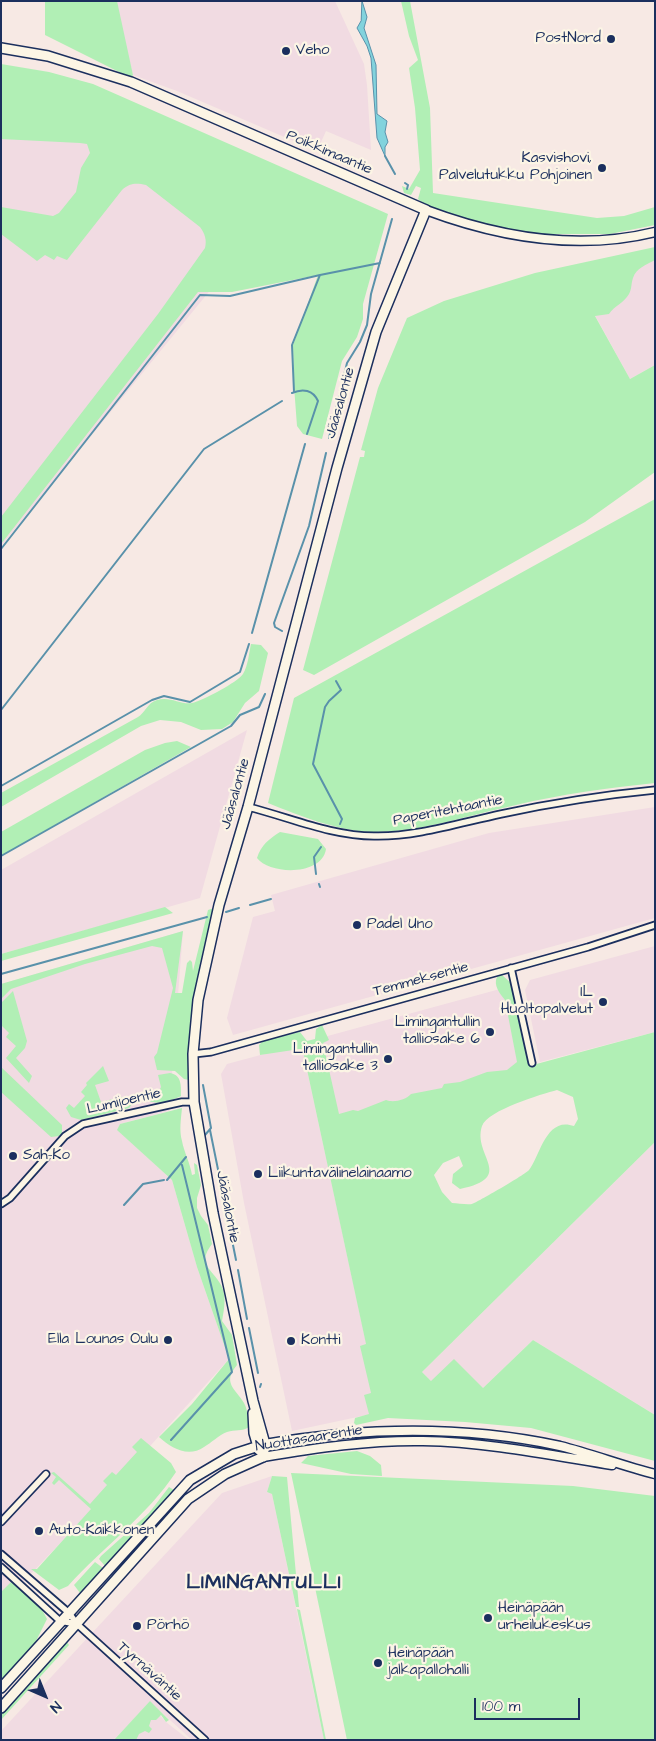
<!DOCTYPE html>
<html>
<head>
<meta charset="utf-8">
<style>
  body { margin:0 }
  #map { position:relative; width:656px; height:1741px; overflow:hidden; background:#f7e9e4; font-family:"Architects Daughter",sans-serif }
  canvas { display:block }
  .frame { position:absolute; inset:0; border:2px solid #1b2f5e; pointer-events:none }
  .north { position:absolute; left:20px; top:1671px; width:50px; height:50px; -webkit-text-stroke:4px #fcf5e5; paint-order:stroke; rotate:136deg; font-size:14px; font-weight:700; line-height:20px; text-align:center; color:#1b2f5e }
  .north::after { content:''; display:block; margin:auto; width:18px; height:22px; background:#1b2f5e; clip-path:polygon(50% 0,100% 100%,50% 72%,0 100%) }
  .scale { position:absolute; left:474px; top:1698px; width:106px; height:22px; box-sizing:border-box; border:2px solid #1b2f5e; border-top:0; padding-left:6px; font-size:15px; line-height:18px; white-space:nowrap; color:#1b2f5e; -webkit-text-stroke:4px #fcf5e5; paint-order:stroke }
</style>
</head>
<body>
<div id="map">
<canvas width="656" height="1741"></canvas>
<div class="frame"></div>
<div class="north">N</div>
<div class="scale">100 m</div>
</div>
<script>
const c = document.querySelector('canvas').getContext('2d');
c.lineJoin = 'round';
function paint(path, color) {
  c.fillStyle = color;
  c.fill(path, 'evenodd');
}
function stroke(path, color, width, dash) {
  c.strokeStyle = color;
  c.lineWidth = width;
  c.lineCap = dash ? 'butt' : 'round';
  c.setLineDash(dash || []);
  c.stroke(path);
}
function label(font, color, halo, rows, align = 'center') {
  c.font = font + ' "Architects Daughter",sans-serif';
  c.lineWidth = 4.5;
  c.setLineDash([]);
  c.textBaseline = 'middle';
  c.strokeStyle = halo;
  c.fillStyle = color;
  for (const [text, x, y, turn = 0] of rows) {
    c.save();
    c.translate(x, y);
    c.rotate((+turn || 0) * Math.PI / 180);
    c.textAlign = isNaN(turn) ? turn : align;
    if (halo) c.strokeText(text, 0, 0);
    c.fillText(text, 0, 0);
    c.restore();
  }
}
paint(new Path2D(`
  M335 1 364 64 367 85 371 150 326 131 317 151 177 91 133 75 115 2Z
  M1 84 266 222 1 546Z
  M655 256V365L630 379 574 277Z
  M247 730 200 898 1 954V870Z
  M655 807V918L233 1035 227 1018 253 917 275 911 271 895 489 833Z
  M183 931 169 1111 120 1124 118 1130 172 1180 197 1267 229 1359 93 1509 1 1605V984Z
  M655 946V1032L540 1062 525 990 530 980Z
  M500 989 508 995 524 1067 334 1120 319 1047 324 1037Z
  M294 1046 303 1051 381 1412 292 1431 244 1203 221 1074 227 1064Z
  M655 1142V1415L533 1340 483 1388 431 1381 422 1372Z
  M272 1476 267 1492 272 1494 324 1740H192L150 1702 114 1740H1V1731L222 1493Z
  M149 1704 166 1722 189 1740H116Z`), '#f1dbe2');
paint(new Path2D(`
  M45 1H117L133 75 131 78 45 35Z
  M401 1H410L430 108 433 193 597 218 624 216 655 207V225L610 234H531L466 220 424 204 418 199 421 188 416 186 411 195 404 193 402 186 409 189 420 170 415 108 409 68 418 60 409 36Z
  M1 64 49 72 93 84 388 214 363 304V319L357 337 342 361 322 439 303 434 297 426 294 386 293 345 318 275 232 292H198L1 544V517L158 314 205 248C207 240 205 234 200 227L146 185C136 183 130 183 122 190L67 260 57 256 54 260 45 255 37 261 1 234V207L53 216 59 213 76 192 81 168 90 153 87 144 80 143 1 139Z
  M655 247V260C646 265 636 268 633 278 631 283 632 289 629 294 624 303 614 306 609 314L595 316 630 379 655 365V472L585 522 314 675 303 670 360 457H364L365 451 361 450 378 388 407 318 444 301 535 273Z
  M655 499V783C608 788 562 794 516 805 469 815 419 833 370 832 335 830 300 816 268 803L294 698Z
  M251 644 261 645 268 653 259 691 245 703 233 722 222 729 201 730 181 722 160 720 141 726 1 807V793L138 717C145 713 147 703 157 700 170 696 181 705 192 703 202 701 238 682 243 674 248 666 249 653 251 644Z
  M177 741 191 747 1 856V832L145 750 165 743Z
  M280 832 318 839 326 849C322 876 270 875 257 858 261 845 269 839 280 832Z
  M165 907 173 913 1 961V954Z
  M214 908C199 964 186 1022 189 1080L184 1079 175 1071 157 1070 154 1057 157 1053 173 988 162 948 152 946 85 964 11 989 1 999V984L183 931 175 993H182L187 963 190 960 192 962 193 971 208 910Z
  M502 975 511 983 529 1066 655 1032V1142L422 1372 431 1381 454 1359 483 1388 533 1340 655 1415V1461L531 1428 465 1422 388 1418 356 1425 354 1423 355 1418 369 1414 364 1395 371 1393 360 1346 366 1344 303 1051 300 1049 260 1055 259 1045 263 1041 300 1032 307 1041 315 1039 316 1029 322 1025 329 1040 323 1043 339 1114 353 1110 358 1111 386 1100C393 1103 406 1100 411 1094L442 1088 444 1084 460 1082 487 1072 507 1070 517 1062 505 1000C500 994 493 985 497 977ZM557 1090 573 1097 578 1119 574 1126C546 1116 540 1156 529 1170 526 1174 476 1203 472 1204 466 1205 458 1203 452 1203L442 1192 434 1175 443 1163 459 1156 463 1166 453 1174 452 1183 460 1189C517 1177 472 1156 482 1126 488 1110 542 1094 557 1090Z
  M13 991 27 1041 25 1048 16 1058 32 1076 29 1083 6 1058 16 1046 6 1037 9 1033 1 1025V1003Z
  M103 1066 109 1081 95 1085 101 1102 121 1097 131 1099 133 1103 129 1108 81 1120 71 1117 66 1108 69 1104 74 1108 85 1096 81 1092 87 1085 86 1083Z
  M1 1067 62 1125V1133L59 1136 51 1137 1 1092Z
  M170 1073C182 1075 181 1086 181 1096 172 1101 151 1107 146 1098L148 1093 159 1091 161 1087 158 1075Z
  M182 1108C181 1119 179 1130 182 1141 184 1152 190 1163 192 1175L195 1174 194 1163 197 1165 201 1185 197 1198V1208L201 1216 208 1225 212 1244C196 1265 212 1268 221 1285 227 1296 224 1310 222 1321L232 1335 237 1365C222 1383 235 1388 244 1403 248 1410 248 1420 249 1427 242 1432 235 1429 227 1432 219 1435 211 1443 204 1447 188 1458 171 1448 159 1437L192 1404 229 1359 197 1267 172 1180 117 1130 120 1124Z
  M141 1438 171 1463 176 1472C147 1516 103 1547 68 1586L59 1590 31 1569H37L91 1509 59 1480 54 1485 52 1483 56 1477 51 1473 54 1472 90 1504 107 1485 103 1481 112 1472 116 1475 137 1452 132 1447Z
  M357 1451 370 1456 381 1465 382 1476 351 1474 301 1463 308 1456Z
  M291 1473 573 1486 655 1496V1740H347Z
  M272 1476 287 1477 299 1607H296L272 1494 267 1492Z
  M169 1487 174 1490 105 1566 99 1559 101 1556 149 1513Z
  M95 1562 103 1568 80 1593 74 1585Z
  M12 1581 41 1608 47 1619 35 1643 1 1680V1592Z
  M297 1609 300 1610 326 1740H324Z
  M67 1642 69 1645 1 1720V1714Z
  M150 1701 169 1720 166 1722 161 1715 156 1720H151L149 1726 152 1729 149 1733 145 1731 139 1734 136 1740H114Z`), '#b1efb5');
const water = new Path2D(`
  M362 1 367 17 364 28 376 65 377 114 387 121 385 132 388 142 385 147V156L377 138 371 58 367 46 357 28 361 21Z`);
paint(water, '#82d3dd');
stroke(water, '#5991aa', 1);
stroke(new Path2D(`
  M385 156 395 174
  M405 183 408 185 407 189
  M294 392 292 345 320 275 380 263
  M292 393C303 388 313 390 318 401L307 434
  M329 438 347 363 360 342 367 325 371 294 392 219
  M1 549 200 295 230 296 320 275
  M282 631 275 627 274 623 309 526 326 453
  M252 633 305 444
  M336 681 341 690 329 701 325 707 313 764 342 819 340 824
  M1 710 204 449 282 401
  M1 786 152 700 164 696 190 702 240 672 249 644
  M1 856 231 726 240 715 259 707 265 694
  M316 874 314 857 321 847
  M319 884 320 887
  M250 905 271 899
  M226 912 239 908
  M1 974 207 917
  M203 1085 211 1128 205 1135
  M210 1130 225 1204
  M167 1180 186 1157
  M124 1205 143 1184 164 1180
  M227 1215 236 1260
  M238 1270 247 1319
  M249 1328 258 1373
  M260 1387 261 1384
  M171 1440 232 1372 182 1165`), '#5991aa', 2);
const minor = new Path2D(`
  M248 807C289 817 331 836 374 836 416 837 459 823 501 814 552 803 603 795 655 790
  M511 968 532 1063
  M193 1054 211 1052 588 947 655 925
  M1 1204 10 1198 65 1136 83 1124 182 1102H194
  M1 1522 46 1474
  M1 1554 69 1613 77 1624 205 1740
  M1 1567 60 1621 77 1624`);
const tertiary = new Path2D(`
  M426 210C498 237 578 251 655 232
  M265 1444C364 1427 462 1425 560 1446 592 1454 623 1466 655 1474
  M263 1457C316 1448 370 1440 423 1441 486 1442 550 1455 612 1465`);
const secondary = new Path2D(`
  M1 48 48 56 131 82 426 210 376 332 337 468 248 807 219 905 198 1000 193 1054 194 1102 213 1213 253 1401 265 1444 263 1457
  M253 1413 254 1433 259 1450
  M1 1688 190 1480 234 1454 265 1444
  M1 1708 188 1499 225 1474 263 1457`);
stroke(minor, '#1b2f5e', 9);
stroke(tertiary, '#1b2f5e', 11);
stroke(secondary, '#1b2f5e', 12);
stroke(minor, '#fcf5e5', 5.5);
stroke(tertiary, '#fcf5e5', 8);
stroke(secondary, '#fcf5e5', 9);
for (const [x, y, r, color] of [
  [611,39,5,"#1b2f5e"],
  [286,51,5,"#1b2f5e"],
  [602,168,5,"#1b2f5e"],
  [357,925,5,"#1b2f5e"],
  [603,1002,5,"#1b2f5e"],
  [490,1032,5,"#1b2f5e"],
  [388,1059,5,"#1b2f5e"],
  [13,1156,5,"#1b2f5e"],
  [258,1174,5,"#1b2f5e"],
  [168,1340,5,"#1b2f5e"],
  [291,1341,5,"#1b2f5e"],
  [39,1531,5,"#1b2f5e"],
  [488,1618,5,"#1b2f5e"],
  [137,1626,5,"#1b2f5e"],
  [378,1663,5,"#1b2f5e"]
]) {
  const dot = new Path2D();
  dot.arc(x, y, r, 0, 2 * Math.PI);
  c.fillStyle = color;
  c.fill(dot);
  stroke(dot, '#fcf5e5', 2);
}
label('15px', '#1b2f5e', '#fcf5e5', [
  ["PostNord",601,39,"right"],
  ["Veho",296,51],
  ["Kasvishovi,",592,159,"right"],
  ["Palvelutukku Pohjoinen",592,176,"right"],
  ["Padel Uno",367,925],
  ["IL",593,993,"right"],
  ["Huoltopalvelut",593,1010,"right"],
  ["Limingantullin",480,1023,"right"],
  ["talliosake 6",480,1040,"right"],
  ["Limingantullin",378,1050,"right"],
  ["talliosake 3",378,1067,"right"],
  ["Sah-Ko",23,1156],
  ["Liikuntavälinelainaamo",268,1174],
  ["Ella Lounas Oulu",158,1340,"right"],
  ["Kontti",301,1341],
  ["Auto-Kaikkonen",49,1531],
  ["Heinäpään",498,1609],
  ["urheilukeskus",498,1626],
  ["Pörhö",147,1626],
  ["Heinäpään",388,1654],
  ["jalkapallohalli",388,1671]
], 'left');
label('15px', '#1b2f5e', '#fcf5e5', [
  ["Poikkimaantie",329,153,23],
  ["Jääsalontie",341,403,-74],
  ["Jääsalontie",236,794,-74],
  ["Paperitehtaantie",448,811,-11],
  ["Temmeksentie",421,980,-15],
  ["Lumijoentie",124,1102,-13],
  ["Jääsalontie",227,1207,79],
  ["Nuottasaarentie",309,1439,-9],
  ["Tyrnäväntie",149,1672,42]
]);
c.letterSpacing = '1px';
label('bold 20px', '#1b2f5e', '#fcf5e5', [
  ["LIMINGANTULLI",264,1584]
]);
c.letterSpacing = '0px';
</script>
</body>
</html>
